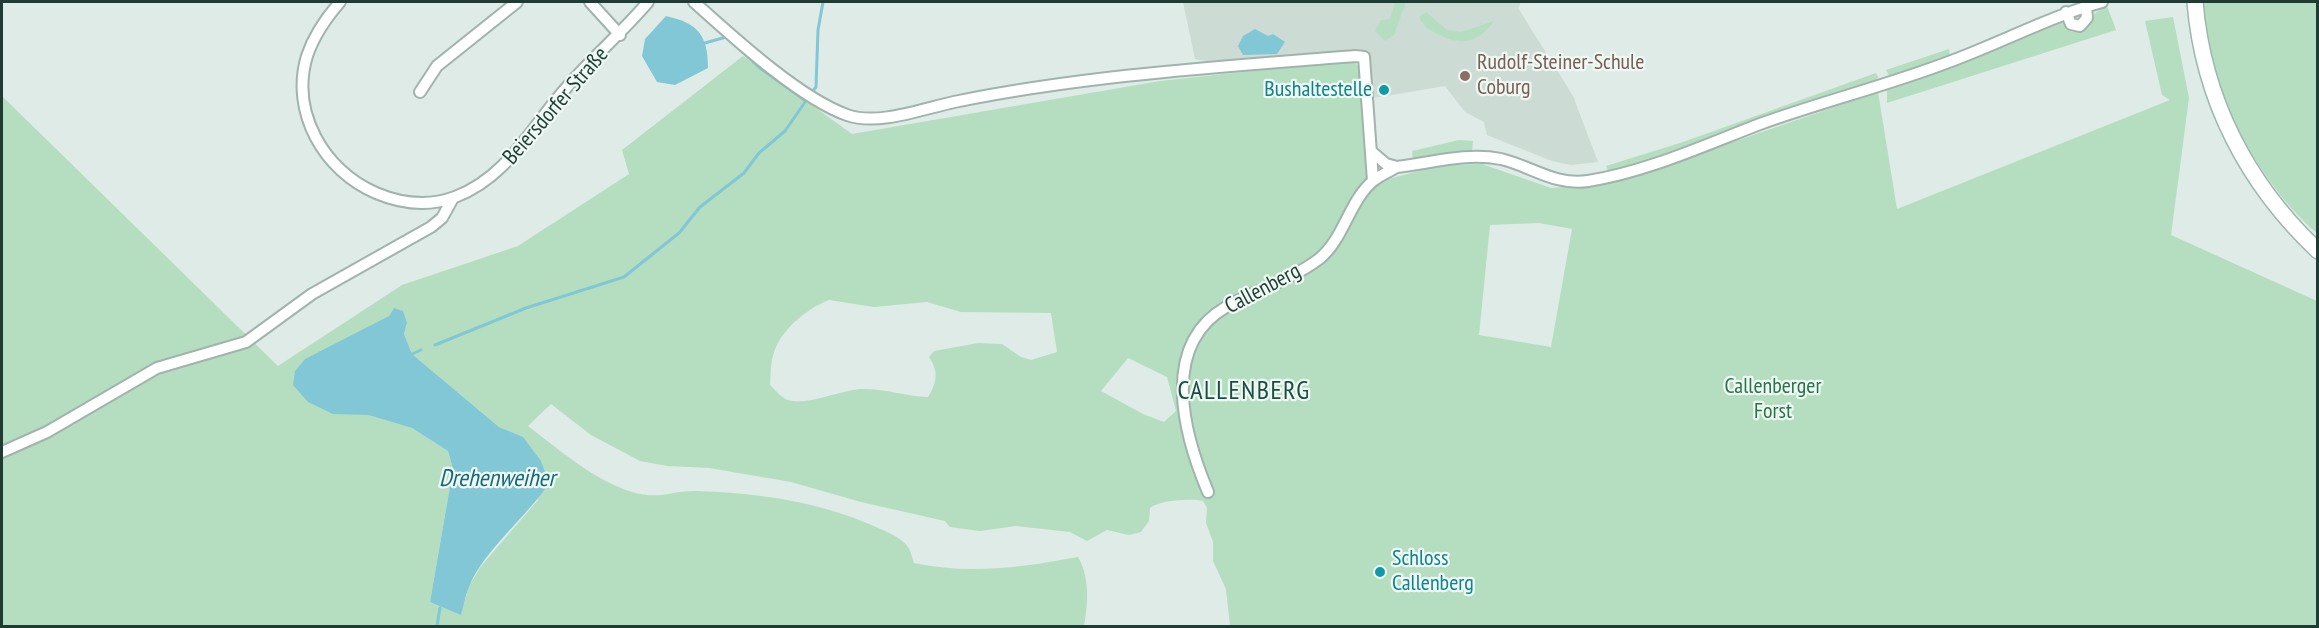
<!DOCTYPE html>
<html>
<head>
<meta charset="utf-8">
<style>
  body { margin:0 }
  #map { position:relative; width:2319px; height:628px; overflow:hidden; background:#deebe6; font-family:"PT Sans Narrow",sans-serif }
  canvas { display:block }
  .frame { position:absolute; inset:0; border:3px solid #1f3c34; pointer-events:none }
</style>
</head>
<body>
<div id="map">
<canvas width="2319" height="628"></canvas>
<div class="frame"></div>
</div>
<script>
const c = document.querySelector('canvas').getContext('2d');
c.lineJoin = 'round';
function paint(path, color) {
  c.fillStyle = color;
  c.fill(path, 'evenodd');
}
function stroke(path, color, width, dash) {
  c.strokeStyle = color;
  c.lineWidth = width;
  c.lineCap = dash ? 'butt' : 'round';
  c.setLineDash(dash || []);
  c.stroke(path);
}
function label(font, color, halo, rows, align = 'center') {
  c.font = font + ' "PT Sans Narrow",sans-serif';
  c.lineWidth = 4.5;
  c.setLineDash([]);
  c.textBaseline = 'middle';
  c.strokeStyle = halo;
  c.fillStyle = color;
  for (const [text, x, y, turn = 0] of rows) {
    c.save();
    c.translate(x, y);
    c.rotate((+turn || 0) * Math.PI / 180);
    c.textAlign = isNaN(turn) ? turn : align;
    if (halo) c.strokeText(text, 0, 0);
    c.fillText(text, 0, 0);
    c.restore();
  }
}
paint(new Path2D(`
  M1183 2H1521L1518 8 1573 96 1598 162 1571 165 1552 161 1487 135 1484 122 1465 112 1445 86 1374 98 1369 51 1348 50 1218 63 1195 59Z`), '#ccdbd4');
paint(new Path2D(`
  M1395 2H1406L1394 35 1385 41 1375 31 1381 20 1390 19Z
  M2201 2H2317V233C2282 205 2241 144 2225 101 2213 69 2207 35 2201 2Z
  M2107 6 2116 30 1887 103V88L1979 56 2059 20 2072 32C2086 28 2089 25 2095 13Z
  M1426 12 1447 30 1461 32 1494 21C1480 41 1462 47 1440 35 1429 30 1424 27 1419 17Z
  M2173 17 2189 98 2171 235 2317 301V626H1230L1226 589 1213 561V542L1206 523 1207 508 1203 501C1191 498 1159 500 1150 508L1149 521 1141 532 1129 535 1107 530 1087 541 1070 532 1016 526 980 531 950 527 945 521 861 502 791 482 709 468 667 466 640 461 591 435 551 404 528 426C561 451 592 479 632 492 659 500 670 491 695 491 758 493 818 501 876 527 885 531 902 538 907 546 911 550 912 558 914 563 969 575 1024 567 1078 557 1090 577 1088 605 1084 626H2V96L278 366 402 285 518 246 629 174 622 150 743 56 852 134 1160 81 1353 60 1361 70 1370 157 1381 181 1441 165 1482 164 1551 188 1617 182 1878 92 1897 209 2170 100 2162 95 2145 21ZM1539 223 1572 229 1551 347 1479 335 1490 225ZM829 300 874 307 927 302 961 312 1051 313 1057 352 1031 360 1021 357 1002 344 978 343 934 351 929 357C939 371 937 383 928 397 904 396 884 388 860 389 838 391 806 406 788 400 782 398 775 390 770 385 771 376 770 365 773 356 779 331 806 309 829 300ZM394 308 407 323 404 334 412 354 499 427 523 438 538 500 481 566 469 586 461 614 430 602 453 469 448 451 412 428 368 415 389 316ZM1128 358 1167 377 1176 411 1164 422 1143 414 1101 391Z
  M1949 49 1950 56 1890 77 1886 70Z
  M1876 73 1878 77 1875 83 1855 87 1647 160 1608 171 1606 166 1683 142Z
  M1459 140 1473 141 1472 151 1413 161 1412 151Z`), '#b5dec1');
paint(new Path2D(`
  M666 16C698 23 708 35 708 68L675 85 657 82 642 56 645 39Z
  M1255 29 1268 36 1273 34 1285 42 1277 54 1243 55 1238 46 1243 36Z
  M394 308 403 311 407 323 404 334 412 354 499 427 523 437 541 461 549 483C527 517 483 551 469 587 465 596 464 606 461 615L430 602 453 469 448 451 412 428 368 415 333 414 308 402 293 385 295 371 305 359 389 316Z`), '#82c7d5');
stroke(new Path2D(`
  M705 43 726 37 760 68 806 101
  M812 92 816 87 818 30 823 2
  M435 345 526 308 624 277 679 233 700 207 744 173 759 153 785 131 808 98
  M412 354 421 350
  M437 626 440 608`), '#82c7d5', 3);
const street = new Path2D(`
  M340 2C326 18 314 35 307 56 290 112 324 171 376 193 402 204 428 207 455 197 505 178 528 133 561 94 588 61 621 34 648 2
  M590 2 620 35
  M694 2C732 36 799 98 847 115 878 126 922 109 954 102 1086 75 1220 67 1355 56L1364 57 1373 181
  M2066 12 2071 24 2080 26 2087 18 2086 6
  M420 92 437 66 517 2
  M1372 152 1386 164 1397 167C1432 163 1466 152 1501 159 1531 166 1555 186 1588 181 1646 172 1705 145 1760 124 1821 102 1885 86 1946 63 1999 44 2048 17 2102 2
  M2 452 47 432 157 368 246 342 312 294 431 227 442 218 453 198
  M1208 492C1184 435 1159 346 1226 307 1256 290 1291 280 1319 259 1344 239 1349 201 1373 181 1380 175 1390 171 1397 167`);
const secondary = new Path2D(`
  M2195 2C2203 99 2247 184 2318 251`);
stroke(street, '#a1b3ad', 14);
stroke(secondary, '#9db8ae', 18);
stroke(street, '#fff', 10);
stroke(secondary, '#fff', 15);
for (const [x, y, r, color] of [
  [1465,76,6,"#8d6e63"],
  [1384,90,6,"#0f9aa8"],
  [1380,572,6,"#0f9aa8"]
]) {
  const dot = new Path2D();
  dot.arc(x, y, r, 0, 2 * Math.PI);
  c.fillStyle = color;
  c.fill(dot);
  stroke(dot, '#eff8f3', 2);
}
label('22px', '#785e54', '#eff8f3', [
  ["Rudolf-Steiner-Schule",1477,63],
  ["Coburg",1477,88]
], 'left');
label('22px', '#0d838f', '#eff8f3', [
  ["Bushaltestelle",1372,90],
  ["Schloss",1392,559,"left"],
  ["Callenberg",1392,584,"left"]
], 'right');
label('22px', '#1f3c34', '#eff8f3', [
  ["Beiersdorfer Straße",556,106,-49],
  ["Callenberg",1263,289,-28]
]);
label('22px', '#267546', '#eff8f3', [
  ["Callenberger",1773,387],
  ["Forst",1773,412]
]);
label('italic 24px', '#15697b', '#eff8f3', [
  ["Drehenweiher",497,479]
]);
c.letterSpacing = '1.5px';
label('26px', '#194f43', '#eff8f3', [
  ["CALLENBERG",1244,392]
]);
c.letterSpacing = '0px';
</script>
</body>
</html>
